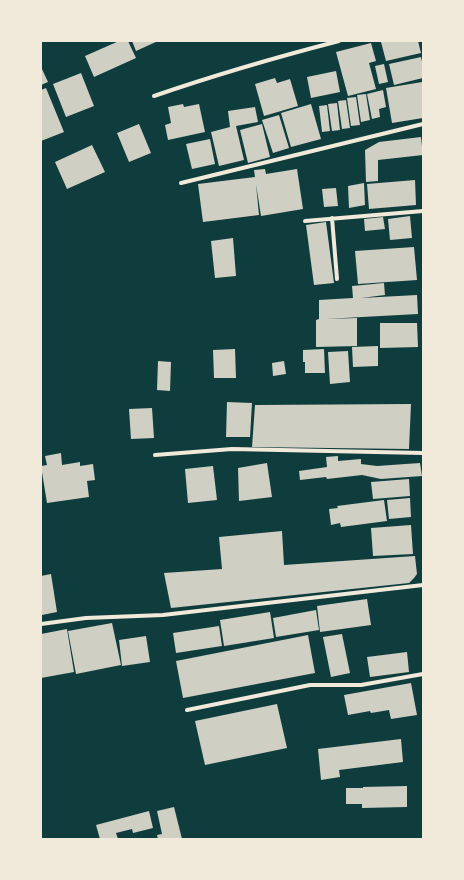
<!DOCTYPE html>
<html>
<head>
<meta charset="utf-8">
<style>
  body { margin:0 }
  #map { position:relative; width:464px; height:880px; overflow:hidden; background:#0f3d3e; font-family:Helvetica,sans-serif }
  canvas { display:block }
  .frame { position:absolute; inset:0; border:42px solid #f1e9da; pointer-events:none }
</style>
</head>
<body>
<div id="map">
<canvas width="464" height="880"></canvas>
<div class="frame"></div>
</div>
<script>
const c = document.querySelector('canvas').getContext('2d');
c.lineJoin = 'round';
function paint(path, color) {
  c.fillStyle = color;
  c.fill(path, 'evenodd');
}
function stroke(path, color, width, dash) {
  c.strokeStyle = color;
  c.lineWidth = width;
  c.lineCap = dash ? 'butt' : 'round';
  c.setLineDash(dash || []);
  c.stroke(path);
}
paint(new Path2D(`
  M119 41H128L136 58 94 77 85 56Z
  M132 41H158L136 51Z
  M384 41H418L421 53 386 61 381 42Z
  M371 43 376 61 369 63 376 89 348 96 336 52Z
  M421 57 423 66V78L394 85 389 64Z
  M384 64 388 82 379 84 375 66Z
  M41 67 48 82 41 85Z
  M336 71 340 92 311 98 307 77Z
  M81 73 94 106 66 117 53 84Z
  M275 78 277 83 290 79 298 106 264 116 255 84Z
  M422 82 423 118 392 123 386 88Z
  M46 88 64 132 41 141V90Z
  M383 90 386 107 379 109 380 117 372 119 367 94Z
  M366 94 370 120 361 122 357 95Z
  M356 97 360 125 351 126 347 98Z
  M346 100 350 128 342 129 338 101Z
  M337 103 340 130 332 131 328 104Z
  M183 104 184 107 199 104 205 132 168 140 165 125 171 123 168 107Z
  M311 104 321 139 291 147 281 113Z
  M327 105 330 131 322 132 319 106Z
  M255 107 258 122 236 126 244 160 219 166 211 132 230 127 228 111Z
  M279 115 289 148 273 153 262 120Z
  M139 124 151 153 129 162 117 133Z
  M262 124 270 157 248 163 240 130Z
  M421 137 423 155 378 160V181L366 182 365 150 379 142Z
  M210 139 215 164 192 169 186 144Z
  M92 145 105 172 67 189 55 162Z
  M265 169 266 174 297 169 303 209 261 216 256 184 259 215 203 222 198 184 255 177 254 170Z
  M415 180 416 205 369 209 367 184Z
  M364 183 365 205 349 208 348 186Z
  M336 188 338 206 324 207 322 189Z
  M410 216 412 238 390 240 388 219Z
  M383 217 385 229 365 231 364 219Z
  M326 222 334 283 314 285 306 225Z
  M233 238 236 276 215 278 211 241Z
  M414 247 417 280 358 284 355 251Z
  M384 283 385 295 361 298 417 295 418 314 325 319 357 318V346L316 347V320L319 319V300L353 298 352 286Z
  M380 323H417L418 347 380 348Z
  M378 346V366L353 367 352 347Z
  M235 349 236 378H214L213 350Z
  M324 349 325 373H305V362H303V350Z
  M348 351 350 382 330 384 328 352Z
  M158 361 171 362 170 391 157 390Z
  M284 361 286 374 273 376 272 363Z
  M227 402 252 403 250 437H226Z
  M411 404 409 449 252 447 255 405Z
  M152 408 154 438 131 439 129 409Z
  M61 453 62 465 80 462V466L93 464 95 480 87 481 89 497 47 503 41 466 47 465 45 456Z
  M338 456V461L361 459V464L377 466 420 463 422 476 381 479 362 475 327 479 326 477 300 480 299 471 327 467 326 457Z
  M267 463 272 497 239 501 238 468Z
  M213 466 217 500 188 503 185 469Z
  M409 479 410 496 373 499 371 482Z
  M410 498 411 517 389 519 387 500Z
  M384 500 387 521 341 527 340 523 331 525 329 509 338 508 337 506Z
  M411 525 413 554 373 556 371 528Z
  M282 531 284 565 415 556 417 574 414 578 409 583 171 608 164 573 222 569 219 537Z
  M51 574 57 612 42 615 41 576Z
  M367 599 371 625 320 632 317 606Z
  M316 610 319 630 276 637 273 618Z
  M270 612 274 638 224 646 220 620Z
  M112 623 121 665 76 674 68 631Z
  M219 626 222 646 176 653 173 633Z
  M67 629 74 672 41 678V634Z
  M342 634 350 673 331 677 323 637Z
  M308 635 315 673 183 698 176 661Z
  M146 636 150 662 122 666 119 640Z
  M407 652 409 672 370 677 367 657Z
  M411 683 417 715 391 719 389 710 371 713 370 711 348 715 344 695Z
  M277 704 287 748 205 765 195 721Z
  M401 739 403 762 339 770 340 777 321 780 318 749Z
  M407 786V807L362 808V804H346V788H363V787Z
  M174 807 182 839H158L157 835 162 834 157 811Z
  M149 811 153 828 133 833 132 829 116 833 118 839H100L96 825Z`), '#cfcfc3');
stroke(new Path2D(`
  M154 96C215 75 277 57 339 41
  M181 183 423 124
  M332 218 337 279
  M305 221 423 211
  M155 455 232 449 423 453
  M41 624 86 618 163 615 423 585
  M187 710 310 685H361L423 674`), '#f1e9da', 4);
</script>
</body>
</html>
